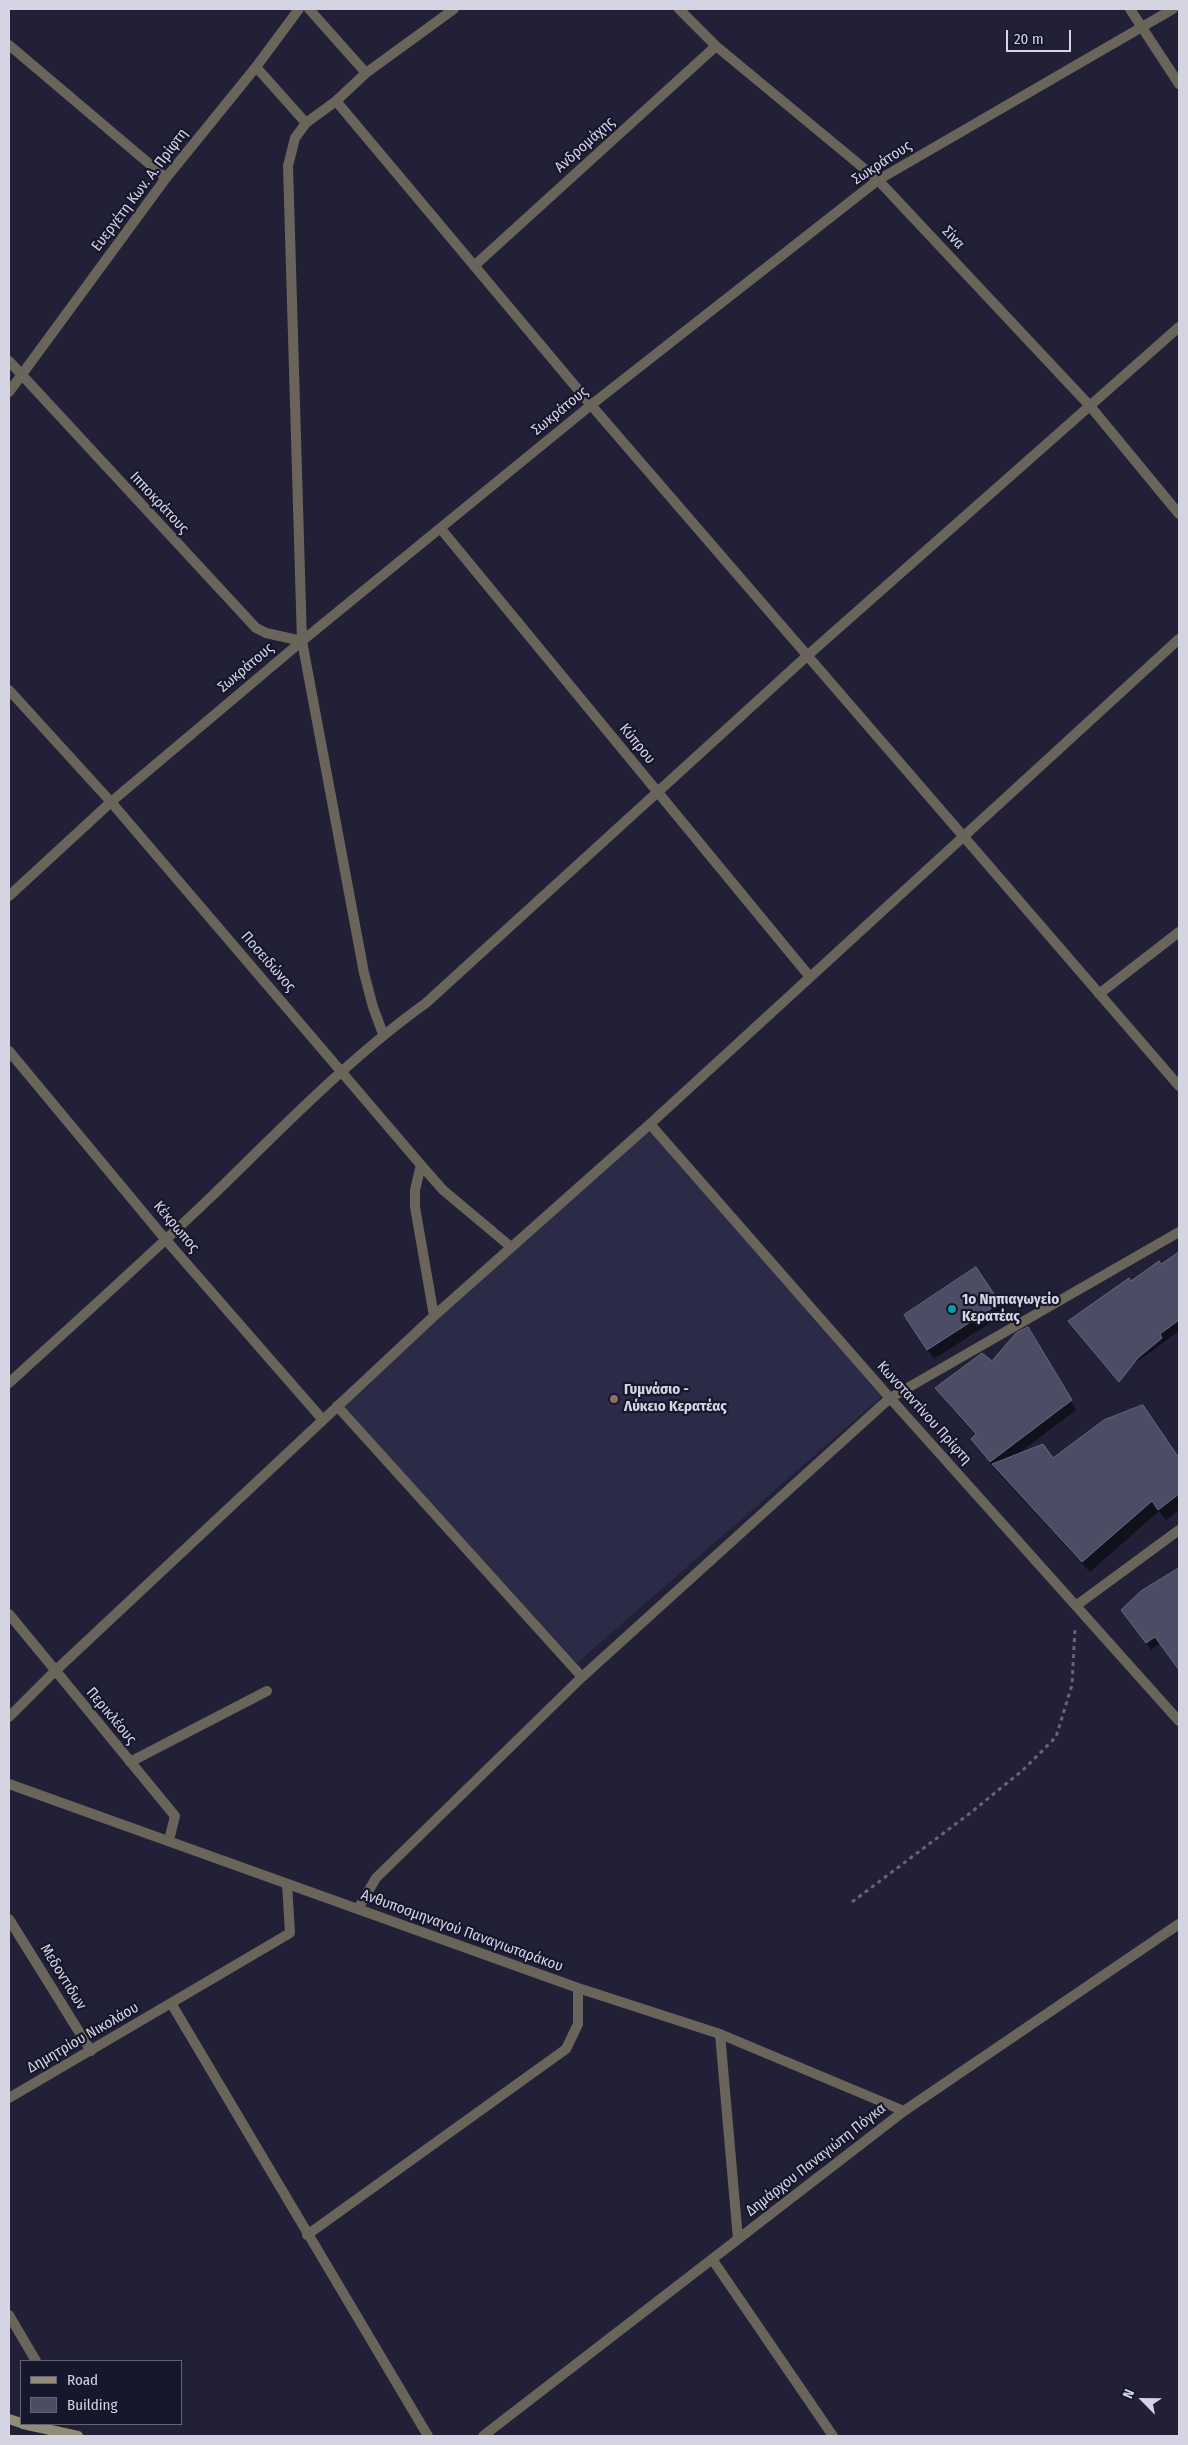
<!DOCTYPE html>
<html>
<head>
<meta charset="utf-8">
<style>
  body { margin:0 }
  #map { position:relative; width:1188px; height:2445px; overflow:hidden; background:#212036; font-family:"Fira Sans Condensed",sans-serif }
  canvas { display:block }
  .frame { position:absolute; inset:0; border:10px solid #d4d4e3; pointer-events:none }
  .legend { position:absolute; left:20px; top:2360px; width:162px; height:65px; box-sizing:border-box; background:#17172c; border:1px solid #636375; margin:0; padding:6px 9px; list-style:none; font-size:15px; color:#d4d4e3 }
  .legend li { display:flex; align-items:center; gap:10px; height:25px }
  .legend b { width:25px; border:1px solid #636375 }
  .north { position:absolute; left:1118px; top:2375px; width:50px; height:50px; -webkit-text-stroke:4px #17172c; paint-order:stroke; rotate:293deg; font-size:14px; font-weight:700; line-height:20px; text-align:center; color:#d4d4e3 }
  .north::after { content:''; display:block; margin:auto; width:18px; height:22px; background:#d4d4e3; clip-path:polygon(50% 0,100% 100%,50% 72%,0 100%) }
  .scale { position:absolute; left:1006px; top:30px; width:65px; height:22px; box-sizing:border-box; border:2px solid #d4d4e3; border-top:0; padding-left:6px; font-size:15px; line-height:18px; white-space:nowrap; color:#d4d4e3; -webkit-text-stroke:4px #17172c; paint-order:stroke }
</style>
</head>
<body>
<div id="map">
<canvas width="1188" height="2445"></canvas>
<div class="frame"></div>
<ul class="legend">
<li><b style="height:6px;background:#918b78"></b>Road</li>
<li><b style="height:14px;background:#4c4c65"></b>Building</li>
</ul>
<div class="north">N</div>
<div class="scale">20 m</div>
</div>
<script>
const c = document.querySelector('canvas').getContext('2d');
c.lineJoin = 'round';
function paint(path, color) {
  c.fillStyle = color;
  c.fill(path, 'evenodd');
}
function stroke(path, color, width, dash) {
  c.strokeStyle = color;
  c.lineWidth = width;
  c.lineCap = dash ? 'butt' : 'round';
  c.setLineDash(dash || []);
  c.stroke(path);
}
function label(font, color, halo, rows, align = 'center') {
  c.font = font + ' "Fira Sans Condensed",sans-serif';
  c.lineWidth = 4.5;
  c.setLineDash([]);
  c.textBaseline = 'middle';
  c.strokeStyle = halo;
  c.fillStyle = color;
  for (const [text, x, y, turn = 0] of rows) {
    c.save();
    c.translate(x, y);
    c.rotate((+turn || 0) * Math.PI / 180);
    c.textAlign = isNaN(turn) ? turn : align;
    if (halo) c.strokeText(text, 0, 0);
    c.fillText(text, 0, 0);
    c.restore();
  }
}
paint(new Path2D(`
  M644 1123 887 1392 577 1663 342 1406Z`), '#2c2b47');
paint(new Path2D(`
  M1179 1254V1331L1115 1378 1069 1322Z
  M976 1269 1004 1314 934 1359 911 1325Z
  M1027 1329 1076 1410 1018 1454 1053 1460 1143 1407 1179 1460V1510L1166 1520 1159 1511 1090 1572 1000 1475 978 1449 973 1439 976 1436 942 1397 937 1388 992 1363Z
  M1179 1569V1670L1160 1643 1151 1650 1122 1610 1144 1590Z`), '#0007');
const building = new Path2D(`
  M1179 1252V1320L1160 1334 1162 1338 1138 1358 1119 1382 1068 1321 1129 1278 1131 1281 1159 1261 1161 1264Z
  M976 1267 1000 1303 927 1350 904 1315Z
  M1028 1327 1072 1400 990 1462 971 1439 976 1434 935 1388 982 1353 992 1361 1016 1333Z
  M1143 1405 1179 1458V1494L1158 1510 1152 1501 1082 1562 992 1464 1043 1444 1053 1458 1104 1420Z
  M1179 1568V1670L1155 1637 1146 1643 1121 1610 1141 1591Z`);
paint(building, '#4c4c65');
stroke(building, '#676782', 1);
stroke(new Path2D(`
  M852 1902 969 1814 1023 1770 1056 1737 1072 1685 1075 1628`), '#656478', 3, [4, 4]);
stroke(new Path2D(`
  M130 1762 267 1691`), '#69655a', 10);
stroke(new Path2D(`
  M309 9 366 73
  M679 9 716 46 878 180 1090 406 1179 514
  M1130 9 1179 84
  M9 45 166 178
  M256 67 306 123 295 138 288 166 302 641 364 973 373 1007 383 1034
  M336 101 591 405 1179 1086
  M306 123 336 101 366 73 454 9
  M474 266 716 46
  M9 361 256 628 266 633 302 641
  M9 392 166 178 256 67 299 9
  M441 529 810 977
  M9 690 111 802 421 1165 443 1190 511 1247
  M9 896 111 802 302 641 591 405 878 180 1173 9
  M1099 994 1179 932
  M9 1051 166 1240 323 1420
  M650 1124 890 1398 1179 1721
  M421 1165 415 1190V1207L434 1316
  M9 1383C77 1321 146 1259 212 1196 281 1129 348 1059 426 1003L808 655 1179 327
  M337 1406 582 1677
  M1077 1605 1179 1530
  M9 1614 175 1816 169 1840
  M9 1717 54 1672 434 1316 650 1124 1179 639
  M9 1784 578 1988 720 2034 904 2111
  M287 1884 290 1933 171 2003 428 2436
  M358 1909 376 1878 582 1677 890 1398 1179 1232
  M9 1919 91 2051
  M720 2034 738 2239
  M9 2098 171 2003
  M307 2235 566 2049 578 2024V1988
  M712 2259 833 2436
  M9 2315 36 2361
  M483 2436 904 2111 1179 1924`), '#69655a', 10);
stroke(new Path2D(`
  M9 2419 21 2423
  M23 2424 78 2436`), '#918b78', 10);
for (const [x, y, r, color] of [
  [952,1309,5,"#0f9aa8"],
  [614,1399,5,"#8d6e63"]
]) {
  const dot = new Path2D();
  dot.arc(x, y, r, 0, 2 * Math.PI);
  c.fillStyle = color;
  c.fill(dot);
  stroke(dot, '#17172c', 2);
}
label('15px', '#d4d4e3', '#17172c', [
  ["Ανδρομάχης",585,145,-42],
  ["Σωκράτους",882,163,-33],
  ["Ευεργέτη Κων. Α. Πρίφτη",140,190,-53],
  ["Σίνα",953,238,47],
  ["Σωκράτους",560,411,-39],
  ["Ιπποκράτους",159,503,47],
  ["Σωκράτους",246,668,-40],
  ["Κύπρου",637,744,51],
  ["Ποσειδώνος",268,962,49],
  ["Κέκρωπος",176,1227,50],
  ["Κωνσταντίνου Πρίφτη",924,1413,48],
  ["Περικλέους",111,1716,50],
  ["Ανθυποσμηναγού Παναγιωταράκου",462,1931,20],
  ["Μεδοντιδων",63,1977,58],
  ["Δημητρίου Νικολάου",83,2038,-30],
  ["Δημάρχου Παναγιώτη Πόγκα",816,2160,-38]
]);
label('bold 15px', '#d4d4e3', '#17172c', [
  ["1ο Νηπιαγωγείο",962,1300],
  ["Κερατέας",962,1317],
  ["Γυμνάσιο -",624,1390],
  ["Λύκειο Κερατέας",624,1407]
], 'left');
</script>
</body>
</html>
